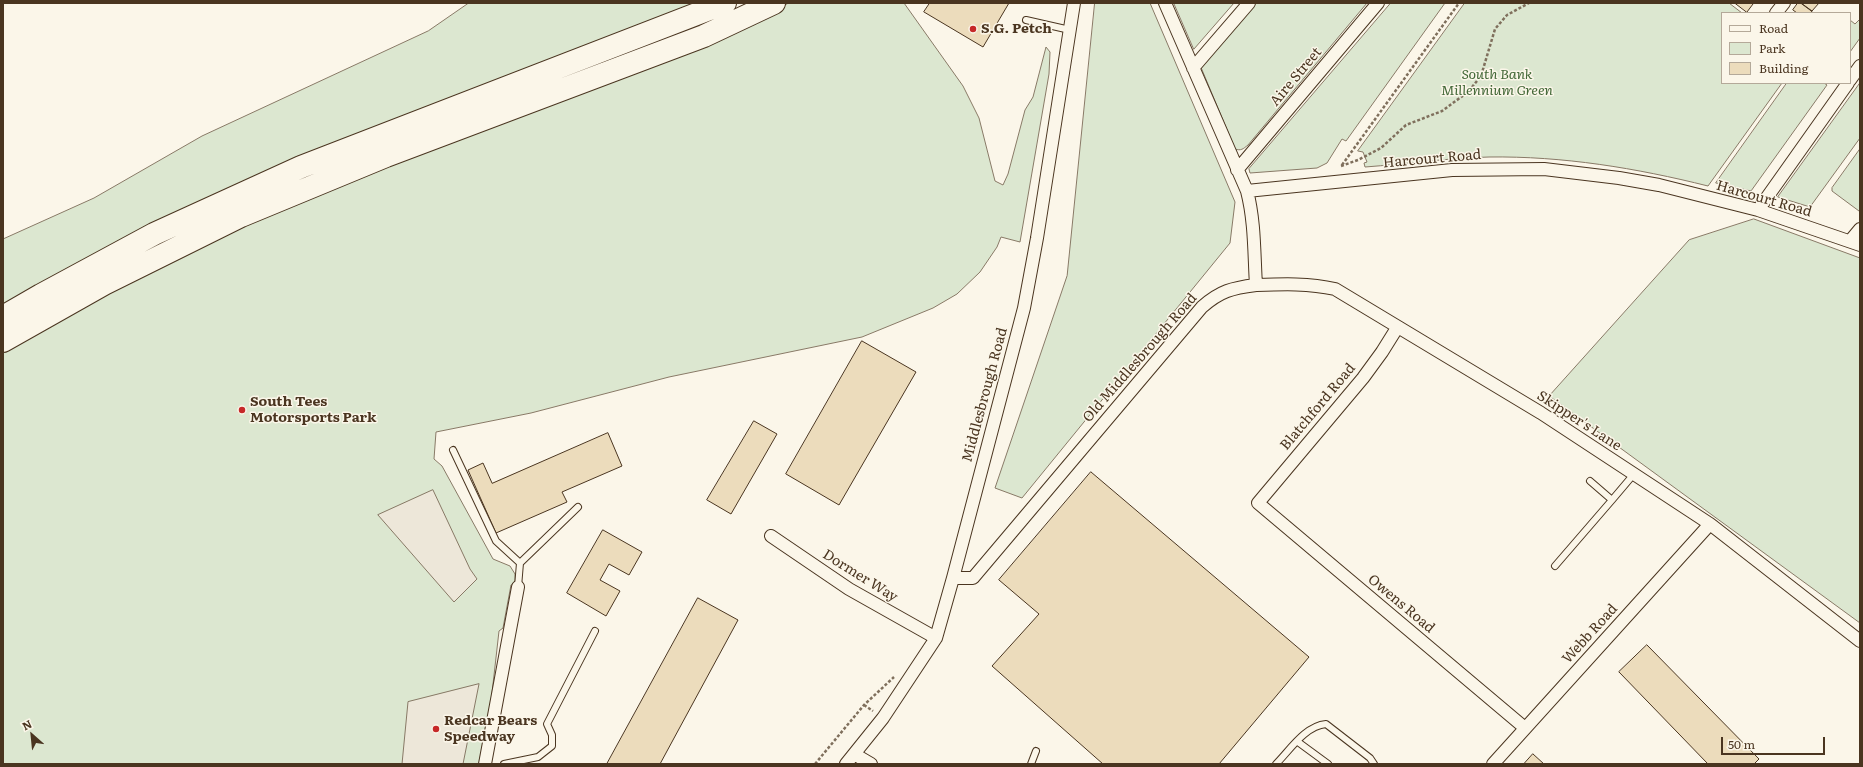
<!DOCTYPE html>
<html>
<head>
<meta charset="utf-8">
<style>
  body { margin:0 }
  #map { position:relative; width:1863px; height:767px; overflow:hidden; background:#fbf6e9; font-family:Literata,serif }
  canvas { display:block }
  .frame { position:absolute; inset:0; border:4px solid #4a3520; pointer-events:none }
  .legend { position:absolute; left:1721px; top:12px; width:130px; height:72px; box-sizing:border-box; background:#fbf6e9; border:1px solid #b4a999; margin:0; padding:5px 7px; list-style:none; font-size:12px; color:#4a3520 }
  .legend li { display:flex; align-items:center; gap:8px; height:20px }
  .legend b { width:20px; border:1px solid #b4a999 }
  .north { position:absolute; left:12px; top:715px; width:40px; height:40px; -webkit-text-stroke:3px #fbf6e9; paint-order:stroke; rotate:333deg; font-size:11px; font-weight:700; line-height:16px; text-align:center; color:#4a3520 }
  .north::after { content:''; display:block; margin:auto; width:14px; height:18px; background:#4a3520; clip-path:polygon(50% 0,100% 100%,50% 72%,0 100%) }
  .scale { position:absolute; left:1721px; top:737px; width:104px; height:18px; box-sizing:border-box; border:2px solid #4a3520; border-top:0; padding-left:5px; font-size:12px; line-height:14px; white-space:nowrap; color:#4a3520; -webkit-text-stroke:3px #fbf6e9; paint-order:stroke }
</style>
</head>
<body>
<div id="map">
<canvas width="1863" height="767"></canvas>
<div class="frame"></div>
<ul class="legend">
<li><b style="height:5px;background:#fbf6e9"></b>Road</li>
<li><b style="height:11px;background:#dce7d0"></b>Park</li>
<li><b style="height:11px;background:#ecdcbc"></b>Building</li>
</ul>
<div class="north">N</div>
<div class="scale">50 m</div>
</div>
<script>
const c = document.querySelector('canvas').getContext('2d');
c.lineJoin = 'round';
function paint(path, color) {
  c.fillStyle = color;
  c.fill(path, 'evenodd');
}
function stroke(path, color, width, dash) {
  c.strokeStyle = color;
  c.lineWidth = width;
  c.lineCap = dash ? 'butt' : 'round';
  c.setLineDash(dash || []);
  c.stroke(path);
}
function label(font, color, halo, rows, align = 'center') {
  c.font = font + ' Literata,serif';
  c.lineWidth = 3;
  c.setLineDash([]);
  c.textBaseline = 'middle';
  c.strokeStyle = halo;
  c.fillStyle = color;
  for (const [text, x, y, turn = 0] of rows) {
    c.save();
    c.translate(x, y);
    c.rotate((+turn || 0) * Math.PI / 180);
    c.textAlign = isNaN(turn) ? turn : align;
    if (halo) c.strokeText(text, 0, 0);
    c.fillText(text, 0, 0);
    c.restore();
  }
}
const green = new Path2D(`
  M469 3H701L3 307V239L94 198 202 136 428 31Z
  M789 3H904L963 86 979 118 995 181 1003 185 1008 174 1025 110 1033 97 1046 47 1050 52 1049 74 1020 242 1001 237 997 247 980 272 957 294 933 308 862 337 669 377 531 413 436 432 434 459 442 466 493 559 510 566 515 574V583L511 585 503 628 499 631 484 764H3V350L96 297 263 215 758 19Z
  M1095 3H1150L1235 202 1230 243 1022 498 995 488 1067 276Z
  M1174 3H1234L1194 49Z
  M1253 3H1367L1248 145C1243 149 1241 151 1235 149L1200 65Z
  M1391 3H1445L1346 141 1342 139 1327 163 1317 168 1250 173 1249 169Z
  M1465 3H1729L1742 13H1722V83H1782L1708 186C1636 168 1563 156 1489 157 1448 158 1406 164 1365 167L1364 163 1367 162 1363 152 1358 151Z
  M1850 20 1855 24 1859 20 1860 22V38L1850 52Z
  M1787 83H1824L1827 85 1751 191 1716 183Z
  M1860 83V138L1810 207 1778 197Z
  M1860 149V210L1859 211 1832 191V188Z
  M1754 219 1860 258V623L1549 396 1689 240Z`);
paint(green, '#dce7d0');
stroke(green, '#887966', 1);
const parking = new Path2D(`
  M433 490 470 569 477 579 454 602 378 515Z
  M479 684 463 764H402L408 702Z`);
paint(parking, '#ede7d9');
stroke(parking, '#887966', 1);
const building = new Path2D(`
  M930 3H1009L983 47 924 12Z
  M1735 3H1753V4L1747 12Z
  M1798 3H1801L1812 11 1811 13H1797L1793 10Z
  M1801 3H1819L1812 11Z
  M862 341 916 372 839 505 786 474Z
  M754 421 777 434 731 514 707 500Z
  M608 433 622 466 562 492 567 502 496 533 468 470 483 463 492 483Z
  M1091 472 1309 657 1219 764H1103L992 666 1039 614 999 580Z
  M603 530 642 552 629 575 609 564 600 580 620 591 606 616 567 593Z
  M698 598 738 620 660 764H607Z
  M1647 645 1759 759 1754 764H1708L1619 672Z
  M1533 754 1544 764H1524Z`);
paint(building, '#ecdcbc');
stroke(building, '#4a3520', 1);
const lane = new Path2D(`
  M1026 20 1070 30
  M453 450 496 541 520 563 578 507
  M1590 481 1612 500 1634 474
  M1555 566 1612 500
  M518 587 520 563
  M1298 742 1328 764
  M504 764 538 757 552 746V735L547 724 595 631
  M1031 764 1036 751
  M1276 764C1290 750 1305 726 1326 724L1370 758 1374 764`);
const street = new Path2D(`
  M1776 13 1784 3
  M1193 68 1249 3
  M1850 80 1860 66
  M1237 170 1378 3
  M1247 191 1452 170 1544 169 1619 178 1659 185 1758 210 1860 245
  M1758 210 1848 83
  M1850 241 1860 229
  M1256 285C1283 284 1309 283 1335 289L1541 413 1710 524 1860 641
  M1397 328 1382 352 1363 378 1258 503 1525 728
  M771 536 849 589 936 638
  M953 578H973L1202 307C1220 291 1232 288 1256 285 1254 254 1255 222 1247 191L1165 3
  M854 754 871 764
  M485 764 518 587
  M846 764 883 718 936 638 953 578 1024 308 1037 238 1074 3
  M1493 764 1710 524`);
const highway = new Path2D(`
  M3 317 41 295 154 234 301 167 725 3
  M3 341 104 284 241 216 386 156 704 36 774 3`);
stroke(lane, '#4a3520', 8);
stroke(street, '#4a3520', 14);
stroke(highway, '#4a3520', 24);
stroke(new Path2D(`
  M1342 165 1459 3
  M1341 166 1358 160 1381 148 1406 125 1442 111 1468 92 1481 76 1495 29 1507 15 1529 3
  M864 705 873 711
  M815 764 864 705 894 677`), '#7f6f5c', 2.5, [3, 2]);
stroke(lane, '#fbf6e9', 6);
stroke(street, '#fbf6e9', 12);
stroke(highway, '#fbf6e9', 22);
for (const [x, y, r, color] of [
  [973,29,4,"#c62828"],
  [242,410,4,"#c62828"],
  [436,729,4,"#c62828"]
]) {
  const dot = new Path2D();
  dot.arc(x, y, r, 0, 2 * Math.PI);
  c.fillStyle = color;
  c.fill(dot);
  stroke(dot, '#fbf6e9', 1.5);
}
label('bold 14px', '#4a3520', '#fbf6e9', [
  ["S.G. Petch",981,29],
  ["South Tees",250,402],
  ["Motorsports Park",250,418],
  ["Redcar Bears",444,721],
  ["Speedway",444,737]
], 'left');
label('italic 14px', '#436837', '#fbf6e9', [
  ["South Bank",1497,75],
  ["Millennium Green",1497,91]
]);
label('14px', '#4a3520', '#fbf6e9', [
  ["Aire Street",1296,77,-50],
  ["Harcourt Road",1432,159,-5],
  ["Harcourt Road",1764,199,16],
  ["Old Middlesbrough Road",1140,358,-49],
  ["Middlesbrough Road",985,395,-75],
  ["Blatchford Road",1318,407,-50],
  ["Skipper's Lane",1579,421,33],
  ["Dormer Way",860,576,32],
  ["Owens Road",1401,604,40],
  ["Webb Road",1590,634,-48]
]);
</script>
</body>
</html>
